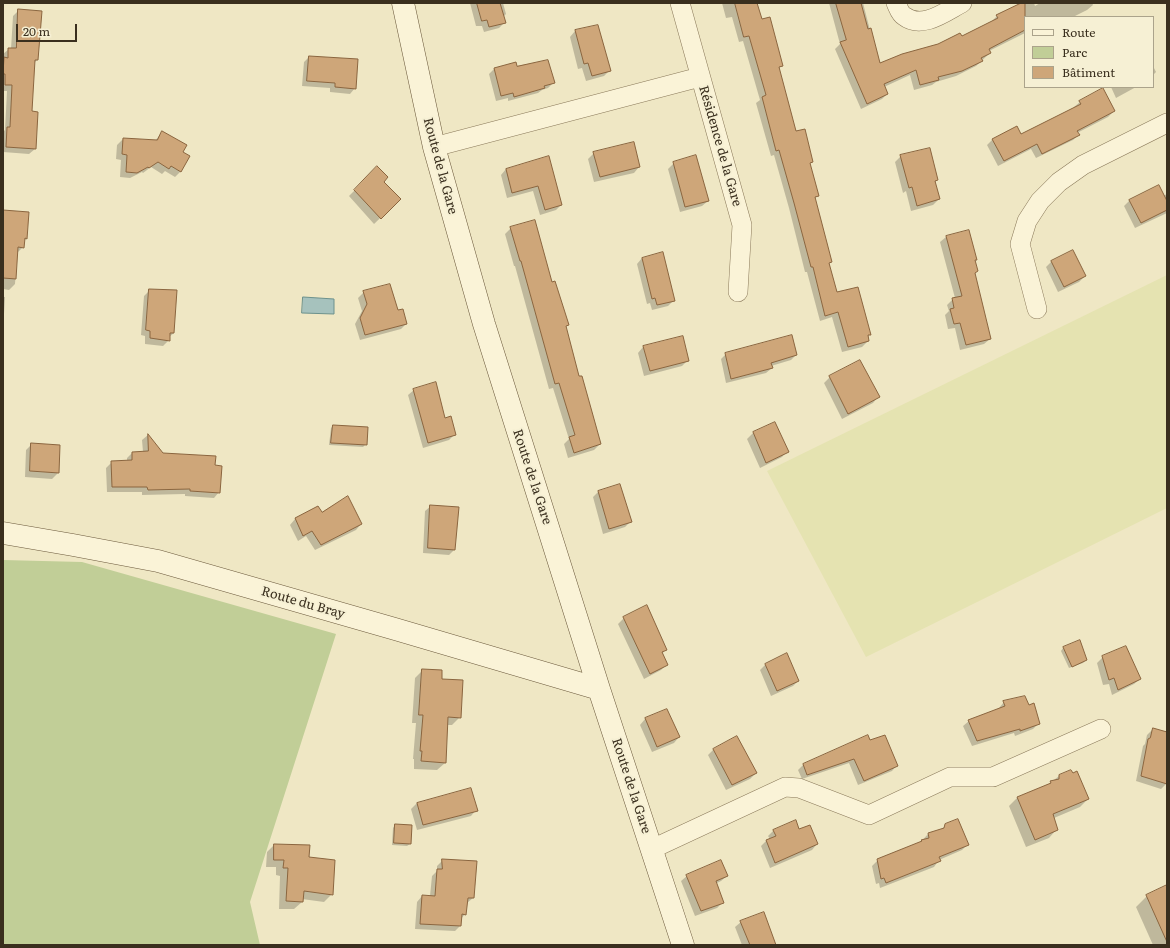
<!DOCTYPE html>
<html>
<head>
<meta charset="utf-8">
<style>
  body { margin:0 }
  #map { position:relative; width:1170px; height:948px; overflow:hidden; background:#efe7c4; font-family:Literata,serif }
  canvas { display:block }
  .frame { position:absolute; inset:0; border:4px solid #3a2f1e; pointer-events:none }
  .legend { position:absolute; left:1024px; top:16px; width:130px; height:72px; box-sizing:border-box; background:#f6f0d4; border:1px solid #aba38b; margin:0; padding:5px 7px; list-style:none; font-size:12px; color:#3a2f1e }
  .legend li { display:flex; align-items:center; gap:8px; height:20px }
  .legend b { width:20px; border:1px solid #aba38b }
  .scale { position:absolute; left:16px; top:24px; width:61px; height:18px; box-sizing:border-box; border:2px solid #3a2f1e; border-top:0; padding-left:5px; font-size:12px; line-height:14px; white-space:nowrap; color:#3a2f1e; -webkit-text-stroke:3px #f6f0d4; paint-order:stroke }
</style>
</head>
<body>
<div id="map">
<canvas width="1170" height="948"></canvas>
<div class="frame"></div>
<ul class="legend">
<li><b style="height:5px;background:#faf3d7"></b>Route</li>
<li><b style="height:11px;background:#c1ce97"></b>Parc</li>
<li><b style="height:11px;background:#cea679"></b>Bâtiment</li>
</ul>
<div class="scale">20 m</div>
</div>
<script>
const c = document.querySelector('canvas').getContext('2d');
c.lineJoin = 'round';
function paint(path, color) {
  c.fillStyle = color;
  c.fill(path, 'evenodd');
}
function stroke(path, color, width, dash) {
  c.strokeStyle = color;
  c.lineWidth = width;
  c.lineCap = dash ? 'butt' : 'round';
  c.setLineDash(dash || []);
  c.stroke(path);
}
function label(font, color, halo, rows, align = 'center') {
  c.font = font + ' Literata,serif';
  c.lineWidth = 4;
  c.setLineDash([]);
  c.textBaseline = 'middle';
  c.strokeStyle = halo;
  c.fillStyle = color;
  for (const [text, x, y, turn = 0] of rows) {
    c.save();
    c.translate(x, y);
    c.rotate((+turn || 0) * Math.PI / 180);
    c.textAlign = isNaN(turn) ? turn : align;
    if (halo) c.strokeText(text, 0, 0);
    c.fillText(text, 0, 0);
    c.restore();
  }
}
paint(new Path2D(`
  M1167 275V508L866 657 767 471Z`), '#e5e3b1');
paint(new Path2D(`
  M3 560 82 562 336 634 250 902 260 945H3Z`), '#c1ce97');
const water = new Path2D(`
  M303 297 334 299V314L302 313Z`);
paint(water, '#a6c2bd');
stroke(water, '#6c918c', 1);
paint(new Path2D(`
  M470 3H503L506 14 503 17 504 23 499 28 484 32 482 26H476Z
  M722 3H756L761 20 782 65 778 69 796 132 812 162 809 164 818 195 814 199 831 262 828 264 836 294 870 334 867 337 868 341 862 347 842 352 832 317 820 321 807 272H805L789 208 774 155 771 156 756 103 760 100 743 41 739 42 732 17 726 18Z
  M829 3H863L879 65 961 37 991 22 997 16 1024 3H1034L1035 6 1040 3H1092L1093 5 1087 10 1073 17H1025V33L989 51 990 53 976 66 956 76 936 82 932 85 914 90 910 75 884 87 887 94 882 99 861 109 835 49 840 44Z
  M19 10 37 60 33 64 31 112 35 149 29 154 3 152V132L5 130 7 91H3V54L9 49H11L13 16Z
  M598 26 610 70 604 76 586 81 582 68 578 69 570 37 575 31Z
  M309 57 355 88 350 94 330 92V88L302 86 304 62Z
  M516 64 517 68 553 83 548 88 542 90 538 93 508 101V98L496 101 489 74 494 69Z
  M1153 66 1156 72 1153 75Z
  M1111 87H1136L1116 98Z
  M1080 102 1114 111 1108 117 1077 133 1078 135 1073 140 1036 158 1031 149 998 166 987 145 993 139 1020 135 1074 108V107Z
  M162 132 182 152 181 171 175 177 165 171 162 174 151 167 143 173 142 172 130 178 120 177 121 160 116 159 117 145 123 139 155 141Z
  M594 153 639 167 634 173 594 182 588 159Z
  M901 156 937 180 935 182 939 199 933 205 911 211 906 191 903 193 895 162Z
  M548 158 561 205 556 210 540 215 533 191 507 198 501 175 506 169Z
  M674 163 708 201 702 206 680 212 668 169Z
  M377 168 383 182 400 199 374 224 349 196Z
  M1167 194V213L1135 228 1124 206 1130 200 1163 196Z
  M3 211 27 238 24 241 23 247 17 253 15 284 9 290 3 289Z
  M511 228 565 327 579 377 600 444 594 450 568 458 564 444 569 439 553 388 549 389 515 266H514L505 234Z
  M968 231 976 260 975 261 977 271 974 274 990 339 984 344 960 350 955 328 948 329 945 315 949 311 947 305 953 299 955 298 940 242 946 237Z
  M1072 251 1085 276 1079 282 1058 292 1046 267 1051 262Z
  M642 258 674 300 668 306 652 310 650 303 647 304 637 264Z
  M150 290 174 333 169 337V340L163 346 145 344V336L141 335 144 296Z
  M364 292 397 311 406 324 401 329 360 340 355 324 362 311 358 298Z
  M3 297H5L3 331Z
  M643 347 688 360 682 366 644 376 638 353Z
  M726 354 796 355 791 360 771 366 772 368 766 373 726 383 721 359Z
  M830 377 878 397 873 403 842 419 824 383Z
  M414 390 444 419 454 435 449 440 423 448 408 395Z
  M774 424 787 451 782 457 760 468 747 439 753 433Z
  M333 426 366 444 363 447 329 445 331 428Z
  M148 435 162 454 214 466 219 492 214 498 185 496V494L142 495V492H107L106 468 112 462 127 461V458L132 453 143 452 142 440Z
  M32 444 59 446 58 473 52 479 25 477 26 450Z
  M599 491 630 522 625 527 603 534 593 497Z
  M431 506 454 550 449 555 423 553 425 511Z
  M318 507 322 513 361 524 356 530 315 550 306 536 298 541 290 525 295 519Z
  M624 618 666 649 662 654 667 664 661 670 644 679 618 624Z
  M1080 641 1086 660 1083 663 1069 668 1061 651 1063 648Z
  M1103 657 1140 679 1134 684 1112 695 1109 684 1103 685 1097 663Z
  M765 665 798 681 793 686 771 696 760 670Z
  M423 670 441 680 460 717 452 725H447L445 763 437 770 414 769V759H413L416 723H412L415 678Z
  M1004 702 1039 723 1033 729 1015 736 1014 733 972 746 963 726 969 721 999 709V708Z
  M666 710 679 737 674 743 652 752 640 725 645 719Z
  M1153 729 1167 733V783L1161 789 1136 781 1143 746 1145 744 1147 735Z
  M870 742 897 765 892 771 858 785 849 763 802 779 798 770 804 764Z
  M714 749 756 773 750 779 726 790 708 755Z
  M1059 776 1088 799 1080 807 1054 818 1057 829 1049 838 1026 847 1009 806 1017 798 1049 784Z
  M417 803 476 810 471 816 417 830 411 809Z
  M395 825 410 844 407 846 392 845 393 828Z
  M946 825 968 844 962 850 939 860 934 867 880 888 879 883 876 884 872 866 878 860 919 844 928 834 941 830Z
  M774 830H798L817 844 812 850 770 868 761 846 766 841 770 839 768 836Z
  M274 845 308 858 332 894 324 902 302 899V902L294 909H279L280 876 276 875V867H266L267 852Z
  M443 860 473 898 467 903 465 914 461 919 460 926 455 931 415 929 417 902 422 896H430L432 876 437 871V866Z
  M687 876H727L721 881 715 884 723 902 717 908 695 916 681 881Z
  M1167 886V945H1153L1136 907 1147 896Z
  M741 922 775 945H742L735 927Z`), '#0003');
const building = new Path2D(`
  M477 3H500L506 23 489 27 487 20 482 21Z
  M735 3H757L762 19 770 17 783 66 779 67 796 131 805 129 813 162 810 163 819 196 815 197 832 262 829 263 837 292 858 287 871 335H868L869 341 848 347 838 312 825 316 813 267H811L794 203 779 150 776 151 762 97 766 95 749 36 744 37Z
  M836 3H861L868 29 871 28 880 63 902 54 938 44 960 33 962 36 998 18 996 15 1021 3H1025V30L989 49 991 53 981 58 983 61 962 71 938 77 939 80 920 85 916 70 884 84 888 94 867 104 840 42 846 40Z
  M18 9 42 11 38 60H35L32 111 38 112 36 149 6 147 7 127H10L12 85H5V74H3L4 57 8 58V48H16Z
  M598 25 611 71 592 76 588 63 584 64 575 30Z
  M309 56 358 59 356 89 335 87V83L307 81Z
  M548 60 555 83 544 86 545 88 514 97 513 93 501 96 494 68 516 62 517 66Z
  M1103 88 1115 111 1077 131 1080 135 1042 154 1037 144 1004 161 992 139 1017 126 1021 134 1081 104 1079 101Z
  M162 131 187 145 183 152 190 156 181 172 171 166 169 169 158 162 149 168 148 167 137 173 126 172 127 155 122 154 123 138 157 140Z
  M634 142 640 167 600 177 593 152Z
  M930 148 938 180 935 181 940 199 917 206 912 187 909 188 900 155Z
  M696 155 709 201 685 207 673 162Z
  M549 156 562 205 545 210 538 186 512 193 506 169Z
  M377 166 388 177 384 182 401 199 381 219 354 190Z
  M1159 185 1167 201V210L1141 223 1129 200Z
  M3 210 29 212 27 239 25 238 24 248 18 247 16 279 3 278Z
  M535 220 552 282 555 281 569 325 566 326 579 376H582L601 444 574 453 569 437 575 435 559 383 555 384 521 261H520L510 227Z
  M969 230 977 260H975L978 271 975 273 991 339 966 345 960 323 954 324 950 309 954 308 952 298 962 296 946 236Z
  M1073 250 1086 276 1064 287 1051 261Z
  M663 252 675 301 657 305 655 298 652 299 642 258Z
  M390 284 398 310 403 309 407 324 365 335 360 318 367 304 363 291Z
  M149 289 177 290 174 333H170V341L150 338V331L146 330Z
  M792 335 797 355 771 363 773 368 731 379 725 353Z
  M683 336 689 361 650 371 643 346Z
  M860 360 880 397 848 414 829 376Z
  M436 382 445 418 451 416 456 435 428 443 413 389Z
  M775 422 789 452 766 463 753 432Z
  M333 425 368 427 367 445 331 443Z
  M148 434 163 453 216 456 215 465 222 466 220 493 190 491V489L148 490 147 487H112L111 461 132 460V452L148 451Z
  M31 443 60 445 59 473 30 471Z
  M620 484 632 522 609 529 598 491Z
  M348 496 362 524 321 545 312 531 303 536 295 518 318 506 322 512Z
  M430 505 459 507 455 550 428 548Z
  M647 605 667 650 662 652 668 665 650 674 623 617Z
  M1080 640 1087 660 1072 667 1063 647Z
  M1126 646 1141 679 1118 690 1114 678 1109 680 1102 656Z
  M787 653 799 681 777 691 765 664Z
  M422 669 442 670V679L463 680 461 718 448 717 446 763 421 761 422 751H420L423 715H419Z
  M1025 696 1029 705 1034 703 1040 724 1020 731V729L977 741 968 720 1005 706 1003 701Z
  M667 709 680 737 657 747 645 718Z
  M1153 728 1167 732V784L1141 776 1148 739 1150 738Z
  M868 735 870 740 885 735 898 766 864 781 854 759 807 775 803 764Z
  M737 736 757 773 732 785 713 749Z
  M1071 770 1073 773 1077 771 1089 799 1053 814 1058 830 1035 840 1017 797 1051 783 1050 781 1059 779V775Z
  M471 788 478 811 423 825 417 803Z
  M958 819 969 845 939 857 941 861 886 883 884 878 881 879 877 859 922 841 921 840 929 838 928 833 944 828 945 824Z
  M796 820 799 829 810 825 818 844 775 863 766 840 776 836 773 830Z
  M395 824 412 825 411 844 394 843Z
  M274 844 310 845 309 857 335 860 333 895 304 891 303 902 286 901 288 868H283L284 860H274Z
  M442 859 477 861 474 898H468L466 915 462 914 461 926 420 924 422 895 435 896 437 869H442Z
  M721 860 728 876 716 881 724 903 701 911 686 875Z
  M1167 885V942L1146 895Z
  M764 912 776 945H750L740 921Z`);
paint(building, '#cea679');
stroke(building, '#8a653f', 1);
const street = new Path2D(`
  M680 3 742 225 738 292
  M896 3C898 7 900 14 904 16 922 30 945 12 962 3
  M434 147 700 77
  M1037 309 1020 244 1027 221 1040 201 1059 182 1083 165 1167 123
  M652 849 785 787 799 788 869 815 950 777H993L1101 729`);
const secondary = new Path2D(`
  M403 3 434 147 484 324 599 689 683 945
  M3 533 73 545 158 561 395 629 599 689`);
stroke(street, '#8a795a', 20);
stroke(secondary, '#6c5a3d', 23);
stroke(street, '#faf3d7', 19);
stroke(secondary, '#faf3d7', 22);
label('13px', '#3a2f1e', '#f6f0d4', [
  ["Résidence de la Gare",720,146,74],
  ["Route de la Gare",440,166,75],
  ["Route de la Gare",532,477,72],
  ["Route du Bray",303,603,16],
  ["Route de la Gare",631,786,72]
]);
</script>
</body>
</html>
